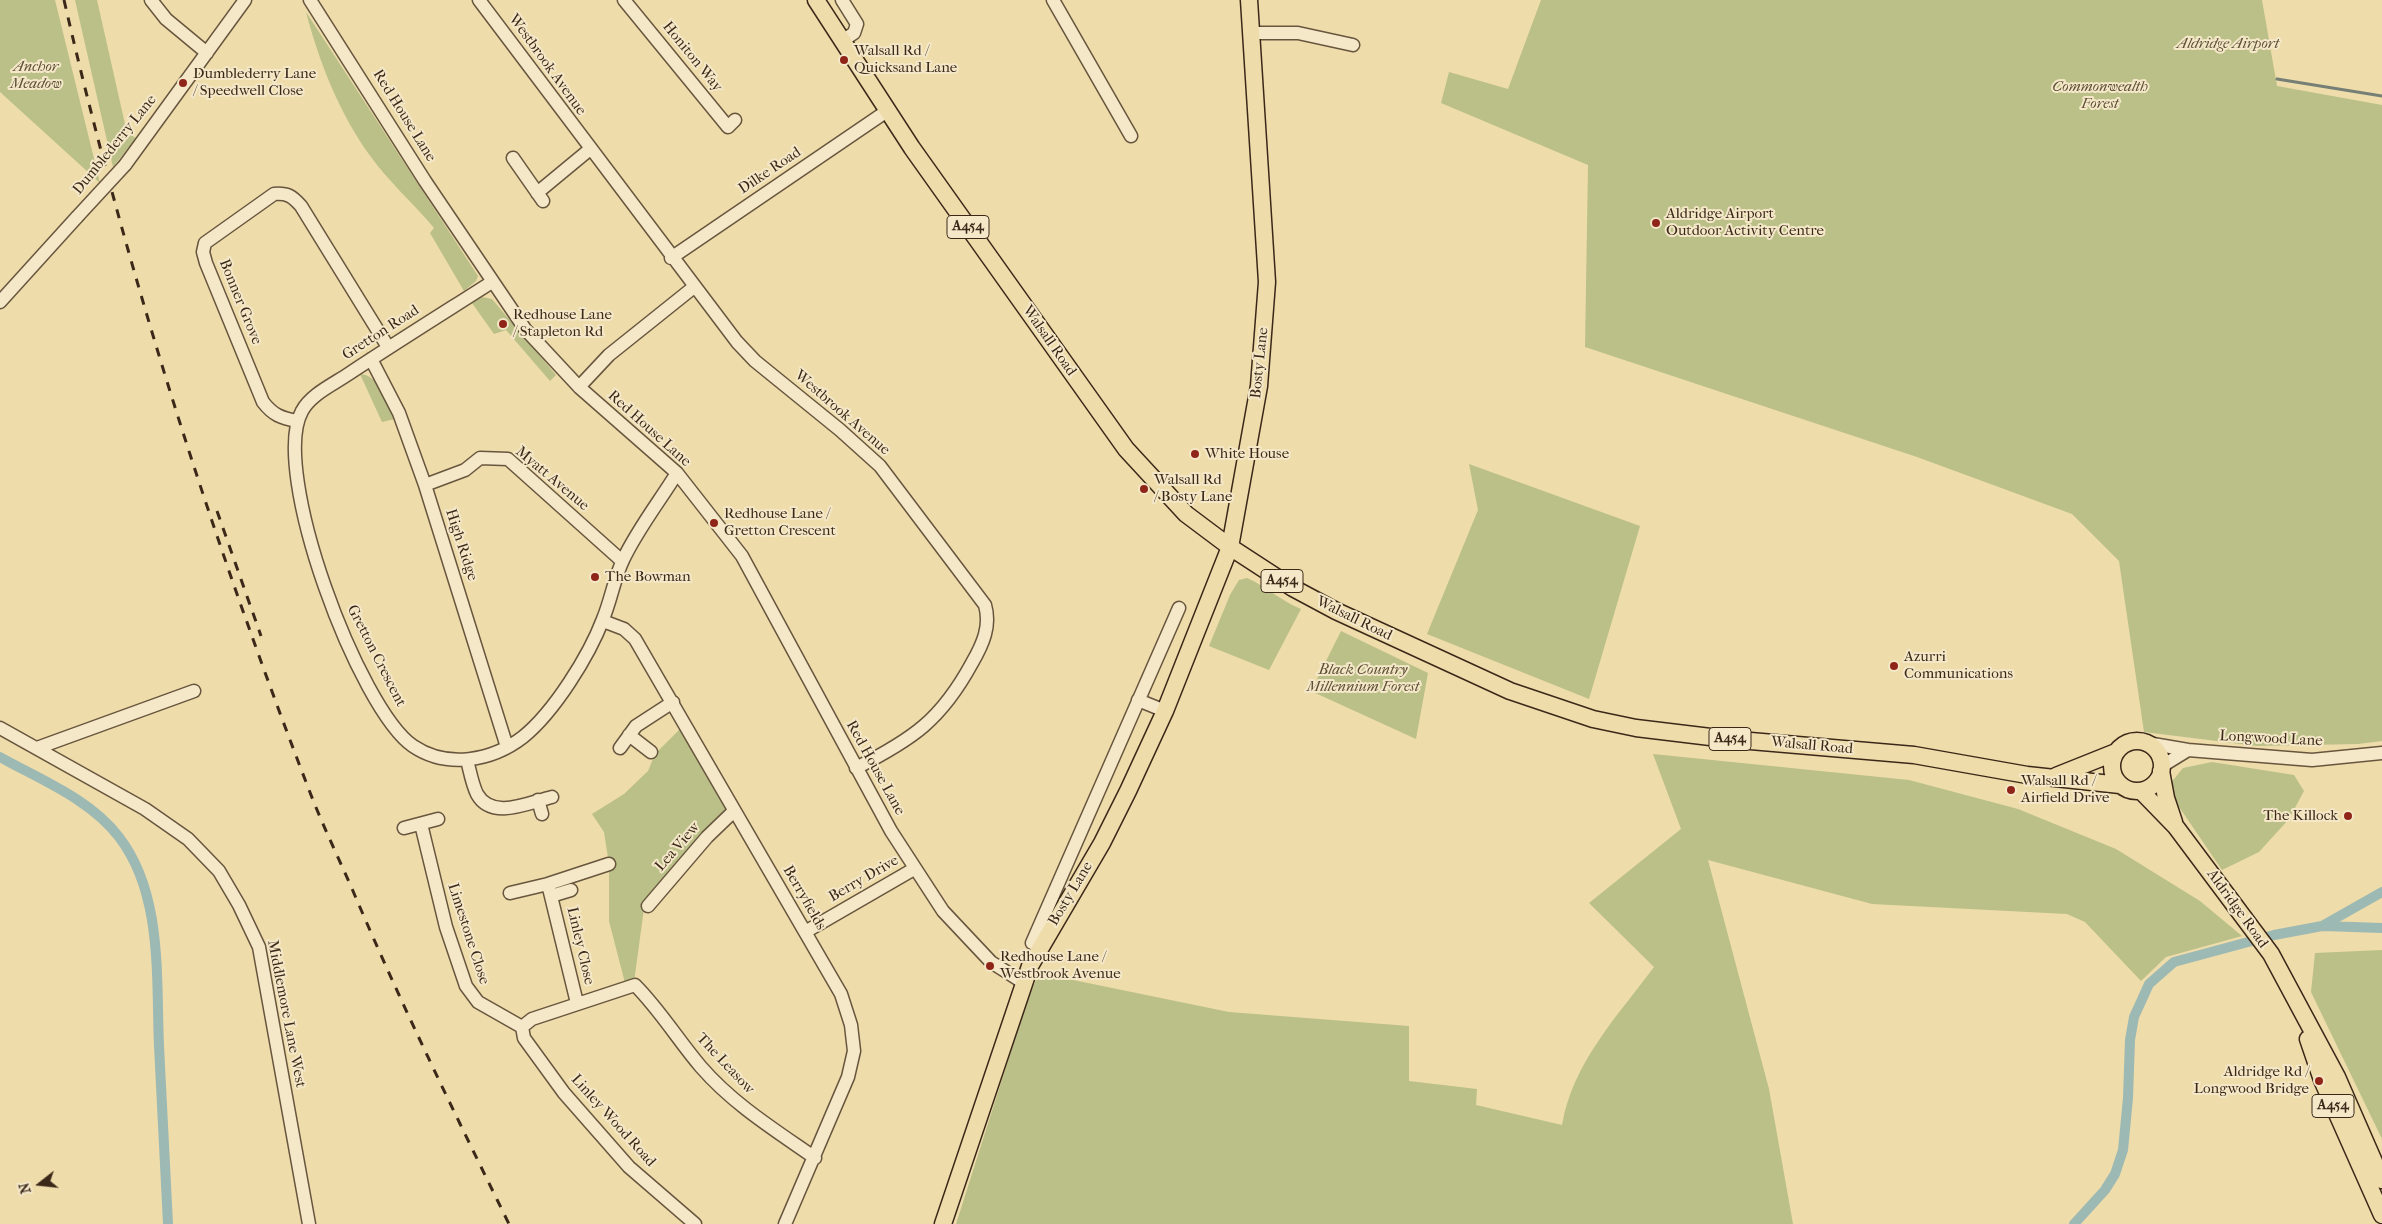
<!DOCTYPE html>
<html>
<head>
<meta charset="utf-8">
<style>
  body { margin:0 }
  #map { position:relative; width:2382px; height:1224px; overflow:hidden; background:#eedcab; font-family:"IM FELL French Canon",serif }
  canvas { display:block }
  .north { position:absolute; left:15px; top:1159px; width:50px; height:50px; -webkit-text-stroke:4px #f4e8c8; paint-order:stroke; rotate:254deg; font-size:14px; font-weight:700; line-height:20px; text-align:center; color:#3b2819 }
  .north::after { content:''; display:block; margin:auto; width:18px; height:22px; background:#3b2819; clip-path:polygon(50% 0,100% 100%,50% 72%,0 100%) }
</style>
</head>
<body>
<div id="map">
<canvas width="2382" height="1224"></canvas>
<div class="north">N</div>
</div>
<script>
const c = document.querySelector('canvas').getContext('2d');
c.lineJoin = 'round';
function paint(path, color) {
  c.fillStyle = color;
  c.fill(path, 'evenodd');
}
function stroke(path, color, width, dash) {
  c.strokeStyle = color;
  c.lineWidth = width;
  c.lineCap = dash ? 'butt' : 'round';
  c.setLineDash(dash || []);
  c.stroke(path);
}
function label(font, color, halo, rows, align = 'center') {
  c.font = font + ' "IM FELL French Canon",serif';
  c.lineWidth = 4;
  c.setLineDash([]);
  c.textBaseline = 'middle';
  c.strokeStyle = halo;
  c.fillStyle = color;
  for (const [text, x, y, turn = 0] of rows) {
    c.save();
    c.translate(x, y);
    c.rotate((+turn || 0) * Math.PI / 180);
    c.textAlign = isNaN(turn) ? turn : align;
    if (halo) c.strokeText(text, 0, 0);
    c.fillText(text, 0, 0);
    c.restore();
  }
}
paint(new Path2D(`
  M0 0H55L100 183 0 92Z
  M75 0H97L127 133 136 138 113 167Z
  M1541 0H2262L2277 86 2382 105V741L2358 744 2257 746 2144 732 2119 561 2072 514 1917 457 1585 347 1588 165 1441 103 1449 72 1508 89Z
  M306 12 478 276 476 281 464 291 430 233 434 228C414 204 389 182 371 157 340 115 319 62 306 12Z
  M482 297 492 299 556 375 550 381 506 330 494 334 472 303Z
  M360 374C380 375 388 404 395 419L382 422Z
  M1469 464 1640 526 1589 699 1427 634 1478 510Z
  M1247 578C1267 587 1281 601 1301 609L1269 670 1209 646 1230 595 1239 580Z
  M1341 631 1428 673 1416 739 1311 691Z
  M682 727 730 808 645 901 634 982 625 983 609 921V864L604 832 592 814 624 794 648 771 655 754Z
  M1653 754 1909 780 2018 809 2116 849 2200 901 2242 936 2166 957 2141 981 2085 922 2067 914 1872 904 1708 860 1769 1089 1793 1224H956L1027 1001 1039 973 1229 1012 1409 1026V1081L1477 1089 1476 1105 1562 1125C1573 1062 1617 1017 1654 967L1589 903 1681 829Z
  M2212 762 2294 775 2304 791 2289 819 2259 852 2222 870 2175 801 2170 784 2183 768Z
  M2382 950V1139L2311 992 2315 953Z`), '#bac088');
stroke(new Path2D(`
  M2277 79 2382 96`), '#767f75', 3);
stroke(new Path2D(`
  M0 757C41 780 90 799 119 837 163 894 156 978 159 1046 162 1105 165 1165 168 1224
  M2323 926 2382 928
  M2074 1224 2105 1190 2115 1174 2123 1150 2128 1098 2130 1040 2134 1017 2149 984 2174 962 2274 935 2322 926 2382 892`), '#9db9b3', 10);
const minor = new Path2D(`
  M151 0 166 19 207 53
  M310 0 425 181 525 329 579 387 677 473 742 556 891 831 943 911 991 962 1024 983
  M479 0 737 342 755 361 840 430 880 466 985 605C991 626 983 644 972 663 941 720 913 739 856 768
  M624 0 728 127 735 120
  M1053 0 1131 136
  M1253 33H1298L1353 45
  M842 41 854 33 857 24 842 0
  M513 158 543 201
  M125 165 245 0
  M537 193 589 150
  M671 258 887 111
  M492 282C445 312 397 342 350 373 334 384 311 394 302 411 269 470 359 709 413 746 447 769 492 761 523 737 554 712 589 656 603 619 611 600 614 579 623 560 637 530 659 502 677 473
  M0 302 77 217
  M371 359 399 413 425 485 507 747
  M579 387 609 355 694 287
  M297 421C281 418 273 415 263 402L206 263 203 252 205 243 274 194C288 193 292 196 301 206L388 347
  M425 485 465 470 480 458 508 459 622 561
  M603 621 624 629 635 639 841 994 851 1025 854 1051 848 1077 785 1224
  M1138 700 1165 711
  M0 728 145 809 188 839 219 871 239 905 259 947 309 1224
  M629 735 651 752
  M2147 743 2188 750 2312 760 2382 753
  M37 748 194 691
  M620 748 636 726 673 702
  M467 760C470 771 472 784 477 794 492 821 530 802 552 797
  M2162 766 2188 750
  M538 800 542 814
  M421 824 446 927 466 986 478 1002 522 1027
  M404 828 438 819
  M510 893 548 884
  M551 896 571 890
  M648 906 707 837 734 811
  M805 932 914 869
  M1032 943 1179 608
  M577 1003 548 884 609 864
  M522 1027 532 1019 635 985C660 1010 678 1040 701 1067 733 1104 775 1130 815 1158
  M522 1027 524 1038 564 1093 629 1167 695 1224`);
const major = new Path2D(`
  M816 0 912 148 1126 449 1186 514 1230 547 1293 588 1336 611 1510 691 1593 719 1636 728 1727 739 1914 755 2027 775 2120 785
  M2112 766a25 25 0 1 1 50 0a25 25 0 1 1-50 0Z
  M2161 771 2166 798 2174 822
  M2056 776 2116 752
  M2141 791 2176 827 2271 954 2337 1077 2382 1180
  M2308 1039 2322 1080 2382 1215
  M943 1224 1030 966 1102 843 1128 791 1165 711 1230 547 1259 386 1267 282 1249 0`);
stroke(minor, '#68553e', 15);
stroke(major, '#3b2819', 19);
stroke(minor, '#f4e8c8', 12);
stroke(major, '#eedcab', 16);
stroke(new Path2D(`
  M64 0C126 270 211 536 311 795 324 828 339 859 353 891 401 1004 455 1114 509 1224
  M217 511 261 636`), '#3b2819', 3, [9, 9]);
const minorBridge = new Path2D(`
  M77 217 125 165`);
stroke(minorBridge, '#68553e', 15, []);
stroke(minorBridge, '#f4e8c8', 12);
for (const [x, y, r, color] of [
  [844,60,5,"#8f2418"],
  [183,83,5,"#8f2418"],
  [1656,223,5,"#8f2418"],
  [503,324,5,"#8f2418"],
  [1195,454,5,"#8f2418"],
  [1144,489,5,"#8f2418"],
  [714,523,5,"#8f2418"],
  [595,577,5,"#8f2418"],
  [1894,666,5,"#8f2418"],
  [2011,790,5,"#8f2418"],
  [2348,816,5,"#8f2418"],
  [990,966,5,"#8f2418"],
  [2319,1081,5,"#8f2418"]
]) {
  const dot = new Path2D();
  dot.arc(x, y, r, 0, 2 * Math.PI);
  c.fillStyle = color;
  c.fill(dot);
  stroke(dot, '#f4e8c8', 2);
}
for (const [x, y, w] of [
  [968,227,42],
  [1282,581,42],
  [1730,739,42],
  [2333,1106,42]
]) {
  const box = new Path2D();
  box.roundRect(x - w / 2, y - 11.5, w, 23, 4);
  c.fillStyle = '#f4e8c8';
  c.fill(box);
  stroke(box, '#3b2819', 1);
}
label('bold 14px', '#3b2819', null, [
  ["A454",968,227],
  ["A454",1282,581],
  ["A454",1730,739],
  ["A454",2333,1106]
]);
label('italic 15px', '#5b4e35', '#f4e8c8', [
  ["Aldridge Airport",2228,44],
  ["Anchor",36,67],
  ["Meadow",36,84],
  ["Commonwealth",2100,87],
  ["Forest",2100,104],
  ["Black Country",1363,670],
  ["Millennium Forest",1363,687]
]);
label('15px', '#3b2819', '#f4e8c8', [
  ["Walsall Rd /",854,51],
  ["Quicksand Lane",854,68],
  ["Dumblederry Lane",193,74],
  ["/ Speedwell Close",193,91],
  ["Aldridge Airport",1666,214],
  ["Outdoor Activity Centre",1666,231],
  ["Redhouse Lane",513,315],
  ["/ Stapleton Rd",513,332],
  ["White House",1205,454],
  ["Walsall Rd",1154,480],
  ["/ Bosty Lane",1154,497],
  ["Redhouse Lane /",724,514],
  ["Gretton Crescent",724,531],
  ["The Bowman",605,577],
  ["Azurri",1904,657],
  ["Communications",1904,674],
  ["Walsall Rd /",2021,781],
  ["Airfield Drive",2021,798],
  ["The Killock",2338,816,"right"],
  ["Redhouse Lane /",1000,957],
  ["Westbrook Avenue",1000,974],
  ["Aldridge Rd /",2309,1072,"right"],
  ["Longwood Bridge",2309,1089,"right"]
], 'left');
label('15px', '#3b2819', '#f4e8c8', [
  ["Honiton Way",692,57,51],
  ["Westbrook Avenue",547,65,54],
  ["Red House Lane",404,116,58],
  ["Dumblederry Lane",115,145,-51],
  ["Dilke Road",770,171,-34],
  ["Bonner Grove",240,302,68],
  ["Gretton Road",381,333,-33],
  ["Walsall Road",1049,341,55],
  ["Bosty Lane",1260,363,-84],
  ["Westbrook Avenue",842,413,41],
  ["Red House Lane",649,429,42],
  ["Myatt Avenue",552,479,40],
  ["High Ridge",461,545,72],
  ["Walsall Road",1354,619,26],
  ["Gretton Crescent",376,656,63],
  ["Longwood Lane",2271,739,3],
  ["Walsall Road",1812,746,5],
  ["Red House Lane",875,768,61],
  ["Lea View",678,847,-49],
  ["Berry Drive",864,879,-30],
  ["Bosty Lane",1071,894,-59],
  ["Berryfields",804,898,60],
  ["Aldridge Road",2237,909,54],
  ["Limestone Close",468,934,72],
  ["Linley Close",580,946,77],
  ["Middlemore Lane West",286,1014,79],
  ["The Leasow",725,1064,47],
  ["Linley Wood Road",613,1121,48]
]);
</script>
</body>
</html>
